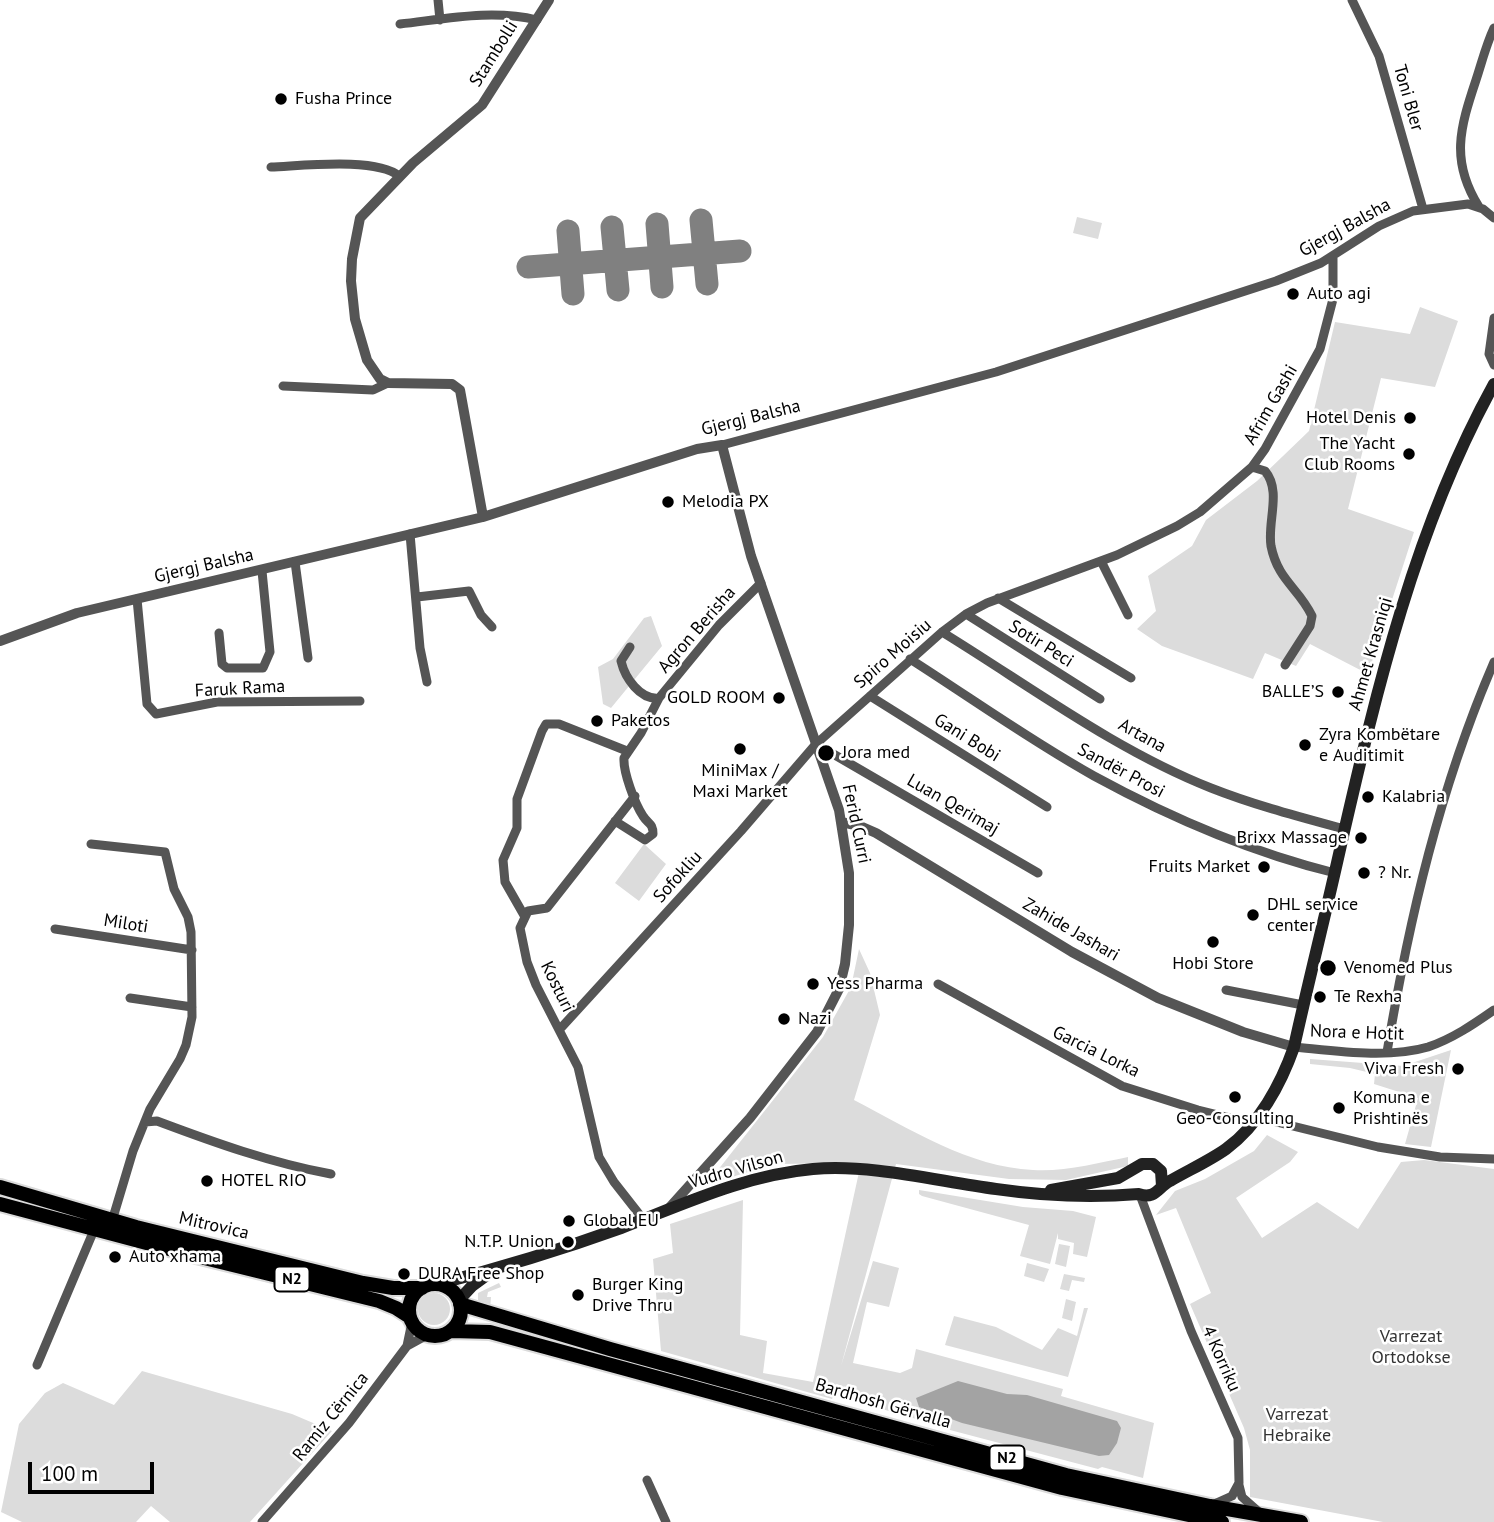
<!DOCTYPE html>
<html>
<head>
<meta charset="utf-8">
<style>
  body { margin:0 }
  #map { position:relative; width:1494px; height:1522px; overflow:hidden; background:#fff; font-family:"PT Sans",sans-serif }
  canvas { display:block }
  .scale { position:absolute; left:28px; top:1462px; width:126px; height:32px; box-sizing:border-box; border:4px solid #000; border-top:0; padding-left:9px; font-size:21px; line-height:24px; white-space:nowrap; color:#000; -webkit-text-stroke:5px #fff; paint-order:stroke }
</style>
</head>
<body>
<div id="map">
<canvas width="1494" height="1522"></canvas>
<div class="scale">100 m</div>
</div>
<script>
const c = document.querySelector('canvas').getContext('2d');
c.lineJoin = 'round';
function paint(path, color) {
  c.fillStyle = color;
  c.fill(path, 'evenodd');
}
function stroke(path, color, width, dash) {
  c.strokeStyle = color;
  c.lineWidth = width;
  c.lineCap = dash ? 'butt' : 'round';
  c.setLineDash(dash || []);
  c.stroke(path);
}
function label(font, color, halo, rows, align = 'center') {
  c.font = font + ' "PT Sans",sans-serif';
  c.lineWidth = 5;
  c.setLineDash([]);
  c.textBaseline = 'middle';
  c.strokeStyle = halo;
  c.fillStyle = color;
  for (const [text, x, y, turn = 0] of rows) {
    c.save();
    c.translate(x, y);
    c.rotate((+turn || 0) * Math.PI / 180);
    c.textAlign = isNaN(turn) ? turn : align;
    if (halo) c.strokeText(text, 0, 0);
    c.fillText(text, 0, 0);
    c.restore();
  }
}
paint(new Path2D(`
  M1077 217 1102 223 1098 239 1073 233Z
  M1420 307 1458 321 1435 387 1381 378 1348 509 1414 532 1368 674 1310 644 1296 666 1265 653 1253 679 1162 646 1137 629 1156 611 1148 576 1192 546 1206 520 1257 481 1309 431 1335 322 1410 334Z
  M651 616 662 646 611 708 603 704 598 667 613 659 644 618Z
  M644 844 666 864 639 901 615 883Z
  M859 949 870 973 880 1015 854 1100C910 1129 969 1167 1033 1170 1064 1172 1098 1163 1128 1157V1166L1066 1180 1009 1179 896 1164 841 1366 873 1261 899 1268 889 1307 867 1302 853 1363 900 1373 912 1368 916 1349 1063 1389 1061 1396 1154 1423 1143 1478 1102 1467 1098 1469 931 1425 930 1423 834 1395 832 1399 661 1351 653 1259 673 1253 670 1224 743 1200 740 1335 767 1341 763 1373 813 1382 861 1163 774 1164 706 1185 823 1037 851 987Z
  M1451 1050 1431 1147 1405 1144 1418 1098 1374 1084 1375 1074 1350 1068 1310 1064V1059L1403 1066Z
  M1267 1135 1298 1152 1290 1162 1236 1198 1262 1238 1317 1202 1358 1229 1401 1162 1424 1160 1494 1169V1522H1383L1250 1497V1450L1244 1428 1190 1304 1211 1293 1176 1208 1156 1215 1175 1191 1205 1179 1254 1151Z
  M919 1190 1023 1207 1073 1211 1096 1217 1087 1257 1073 1254 1074 1243 1058 1239V1233L1050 1264 1020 1256 1029 1225 922 1196 919 1194Z
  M1059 1244 1070 1246 1066 1267 1055 1264Z
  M1027 1263 1049 1269 1044 1282 1024 1276Z
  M1064 1274 1085 1278 1084 1282 1072 1280 1069 1291 1060 1289Z
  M499 1283 501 1287 488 1292 487 1297H491L490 1310 478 1300V1293Z
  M418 1309a16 16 0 1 1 32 0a16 16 0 1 1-32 0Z
  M1066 1299 1076 1302 1072 1321 1062 1318Z
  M1084 1308H1088L1068 1377 945 1345 954 1316 996 1327 1042 1350 1058 1328 1077 1336Z
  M142 1371 292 1414 332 1431 250 1522H170L151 1506 136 1522H22L1 1512 19 1424 45 1393 63 1383 114 1405Z`), '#dcdcdc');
paint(new Path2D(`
  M958 1381 1007 1394 1027 1395 1117 1421 1121 1428 1117 1443 1109 1455 1099 1456 962 1423 919 1407 916 1398Z`), '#a3a3a3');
stroke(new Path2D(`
  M701 220 707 284
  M657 224 662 287
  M612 227 618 290
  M568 231 573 294
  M528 267 740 251`), '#808080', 23);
const trunk = new Path2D(`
  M0 1187 136 1227 363 1283 393 1288H422
  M0 1204 184 1253 379 1301 396 1308 410 1317
  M409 1310a26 26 0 1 1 52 0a26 26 0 1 1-52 0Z
  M460 1304 610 1349 1066 1475 1210 1506 1301 1522
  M451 1331 490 1332 1062 1488 1222 1522`);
stroke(trunk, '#dbdbdb', 18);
stroke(new Path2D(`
  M438 0 440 20
  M1352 0 1379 56 1423 209
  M400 24C445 19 492 9 537 20
  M271 167C301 166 376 157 399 176
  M1479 207C1450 161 1460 128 1476 80 1482 62 1486 45 1494 28
  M1494 318 1489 354 1494 365
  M283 386 373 390 388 383
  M722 445 996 372 1276 281 1321 263 1379 226 1413 211 1468 204 1483 209 1494 218
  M1252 467 1265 471C1282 491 1267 522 1271 546 1278 581 1299 588 1312 616L1310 626 1285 665
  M410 534 420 648 427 682
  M1101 561 1128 615
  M295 562 308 658
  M417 597 469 591 481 615 492 627
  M998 598 1131 678
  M137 599 147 704 156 714 217 702 360 701
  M966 614 1100 699
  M942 632C1030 686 1115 750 1211 788 1254 805 1300 817 1344 829
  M219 633 222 664 227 668H263L270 652 262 571
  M630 647 621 661C625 678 640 700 659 698L719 625 761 583
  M910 659C971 698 1031 741 1094 776 1171 818 1250 852 1335 873
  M870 696 1047 807
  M816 744 1038 873
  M635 796 547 908 528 911 520 928 527 962 536 985 578 1067 599 1157 614 1182 643 1219
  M615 821 645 840 653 834C653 823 648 824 643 816 635 804 623 772 624 758L641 733 659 698
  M91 844 165 852 174 889 188 917 191 932 192 1017 186 1045 180 1059 150 1109 133 1151 112 1221
  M525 917 505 882 503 860 517 828V799L542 731 546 724H559L627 751
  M55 929 192 950
  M938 984 1122 1086 1198 1110 1251 1123
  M1226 990 1303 1005
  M130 998 192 1007
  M560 1029 741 831 816 744 942 632 966 614 987 603 1117 555 1177 526 1200 512 1252 467 1265 449 1320 349 1333 299V256
  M1294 1047C1336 1051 1387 1059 1428 1047 1452 1039 1474 1024 1494 1010
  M1387 1052C1409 919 1440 787 1494 662
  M1256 1117 1378 1147 1440 1157 1494 1159
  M145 1122 157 1121C213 1142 271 1163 331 1174
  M1140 1195 1191 1331 1238 1438 1239 1483 1232 1496 1212 1505
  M407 1346 412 1322
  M37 1365 94 1230
  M647 1480 666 1522
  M1239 1485 1242 1497 1259 1512
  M262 1522 349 1423 407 1346 427 1335`), '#555', 9);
stroke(new Path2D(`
  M483 517 460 390 452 384 388 383 380 379 367 360 355 319 351 281 352 259 360 218 413 163 482 105 549 0
  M0 641 77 613 483 517 697 449 722 445 751 556 839 810 849 873V925L845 964 839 989 817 1032 750 1118 670 1207
  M841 822 860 826 876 833 1072 952 1158 998 1243 1032 1294 1047`), '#555', 10);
stroke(new Path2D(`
  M1051 1190 1118 1178 1142 1164H1153L1161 1171 1162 1186
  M434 1285C497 1269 560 1250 621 1228 684 1204 745 1175 813 1169 873 1164 936 1181 996 1189 1044 1196 1091 1198 1139 1194 1155 1200 1158 1187 1170 1181 1189 1170 1209 1161 1226 1149 1259 1125 1281 1084 1294 1047 1309 979 1326 913 1341 845 1377 688 1415 527 1494 384
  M459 1300 472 1286 487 1275`), '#222', 12);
stroke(trunk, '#000', 14);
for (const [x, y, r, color] of [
  [281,99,7,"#000"],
  [1293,294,7,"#000"],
  [1410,418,7,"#000"],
  [1409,454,7,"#000"],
  [668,502,7,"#000"],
  [1338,692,7,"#000"],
  [779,698,7,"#000"],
  [597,721,7,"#000"],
  [1305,745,7,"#000"],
  [740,749,7,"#000"],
  [826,753,9,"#000"],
  [1368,797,7,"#000"],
  [1361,838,7,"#000"],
  [1264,867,7,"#000"],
  [1364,873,7,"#000"],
  [1253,915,7,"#000"],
  [1213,942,7,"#000"],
  [1328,968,9,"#000"],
  [813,984,7,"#000"],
  [1320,997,7,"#000"],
  [784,1019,7,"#000"],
  [1458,1069,7,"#000"],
  [1235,1097,7,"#000"],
  [1339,1108,7,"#000"],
  [207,1181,7,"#000"],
  [569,1221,7,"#000"],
  [568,1242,7,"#000"],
  [115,1257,7,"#000"],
  [404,1274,7,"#000"],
  [578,1295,7,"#000"]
]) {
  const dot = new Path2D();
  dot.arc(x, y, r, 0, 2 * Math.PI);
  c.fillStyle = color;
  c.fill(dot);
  stroke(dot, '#fff', 2.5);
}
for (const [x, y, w] of [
  [292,1279,35],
  [1007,1458,35]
]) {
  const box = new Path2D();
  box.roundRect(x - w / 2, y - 12.5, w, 25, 5);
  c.fillStyle = '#fff';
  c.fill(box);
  stroke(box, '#000', 2);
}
label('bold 16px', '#000', null, [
  ["N2",292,1279],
  ["N2",1007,1458]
]);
label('18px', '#000', '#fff', [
  ["Stambolli",494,54,-58],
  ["Toni Bler",1408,98,74],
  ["Gjergj Balsha",1345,228,-29],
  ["Afrim Gashi",1271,405,-60],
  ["Gjergj Balsha",751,418,-14],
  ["Gjergj Balsha",204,566,-13],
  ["Agron Berisha",697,630,-49],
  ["Sotir Peci",1041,644,32],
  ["Spiro Moisiu",893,654,-41],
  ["Ahmet Krasniqi",1371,654,-74],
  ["Faruk Rama",240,689,-3],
  ["Artana",1142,736,29],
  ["Gani Bobi",967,738,32],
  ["Sandër Prosi",1121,771,28],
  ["Luan Qerimaj",953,805,30],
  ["Ferid Curri",856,824,78],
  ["Sofokliu",678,877,-48],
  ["Miloti",126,924,9],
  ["Zahide Jashari",1071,930,30],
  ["Kosturi",557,987,64],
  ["Nora e Hotit",1357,1033,2],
  ["Garcia Lorka",1096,1052,26],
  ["Vudro Vilson",736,1170,-16],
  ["Mitrovica",214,1226,13],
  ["4 Korriku",1221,1359,66],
  ["Bardhosh Gërvalla",883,1404,16],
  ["Ramiz Cërnica",331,1417,-51]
]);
label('18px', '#000', '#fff', [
  ["Fusha Prince",295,99],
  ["Auto agi",1307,294],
  ["Hotel Denis",1396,418,"right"],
  ["The Yacht",1395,444,"right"],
  ["Club Rooms",1395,465,"right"],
  ["Melodia PX",682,502],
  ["BALLE’S",1324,692,"right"],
  ["GOLD ROOM",765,698,"right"],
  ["Paketos",611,721],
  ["Zyra Kombëtare",1319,735],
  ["e Auditimit",1319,756],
  ["Jora med",842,753],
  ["MiniMax /",740,771,"center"],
  ["Maxi Market",740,792,"center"],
  ["Kalabria",1382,797],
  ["Brixx Massage",1347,838,"right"],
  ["Fruits Market",1250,867,"right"],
  ["? Nr.",1378,873],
  ["DHL service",1267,905],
  ["center",1267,926],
  ["Hobi Store",1213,964,"center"],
  ["Venomed Plus",1344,968],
  ["Yess Pharma",827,984],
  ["Te Rexha",1334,997],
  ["Nazi",798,1019],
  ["Viva Fresh",1444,1069,"right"],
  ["Komuna e",1353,1098],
  ["Prishtinës",1353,1119],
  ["Geo-Consulting",1235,1119,"center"],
  ["HOTEL RIO",221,1181],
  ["Global EU",583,1221],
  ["N.T.P. Union",554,1242,"right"],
  ["Auto xhama",129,1257],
  ["DURA Free Shop",418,1274],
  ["Burger King",592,1285],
  ["Drive Thru",592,1306]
], 'left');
label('18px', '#333', '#fff', [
  ["Varrezat",1411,1337],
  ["Ortodokse",1411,1358],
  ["Varrezat",1297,1415],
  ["Hebraike",1297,1436]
]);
</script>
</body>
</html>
